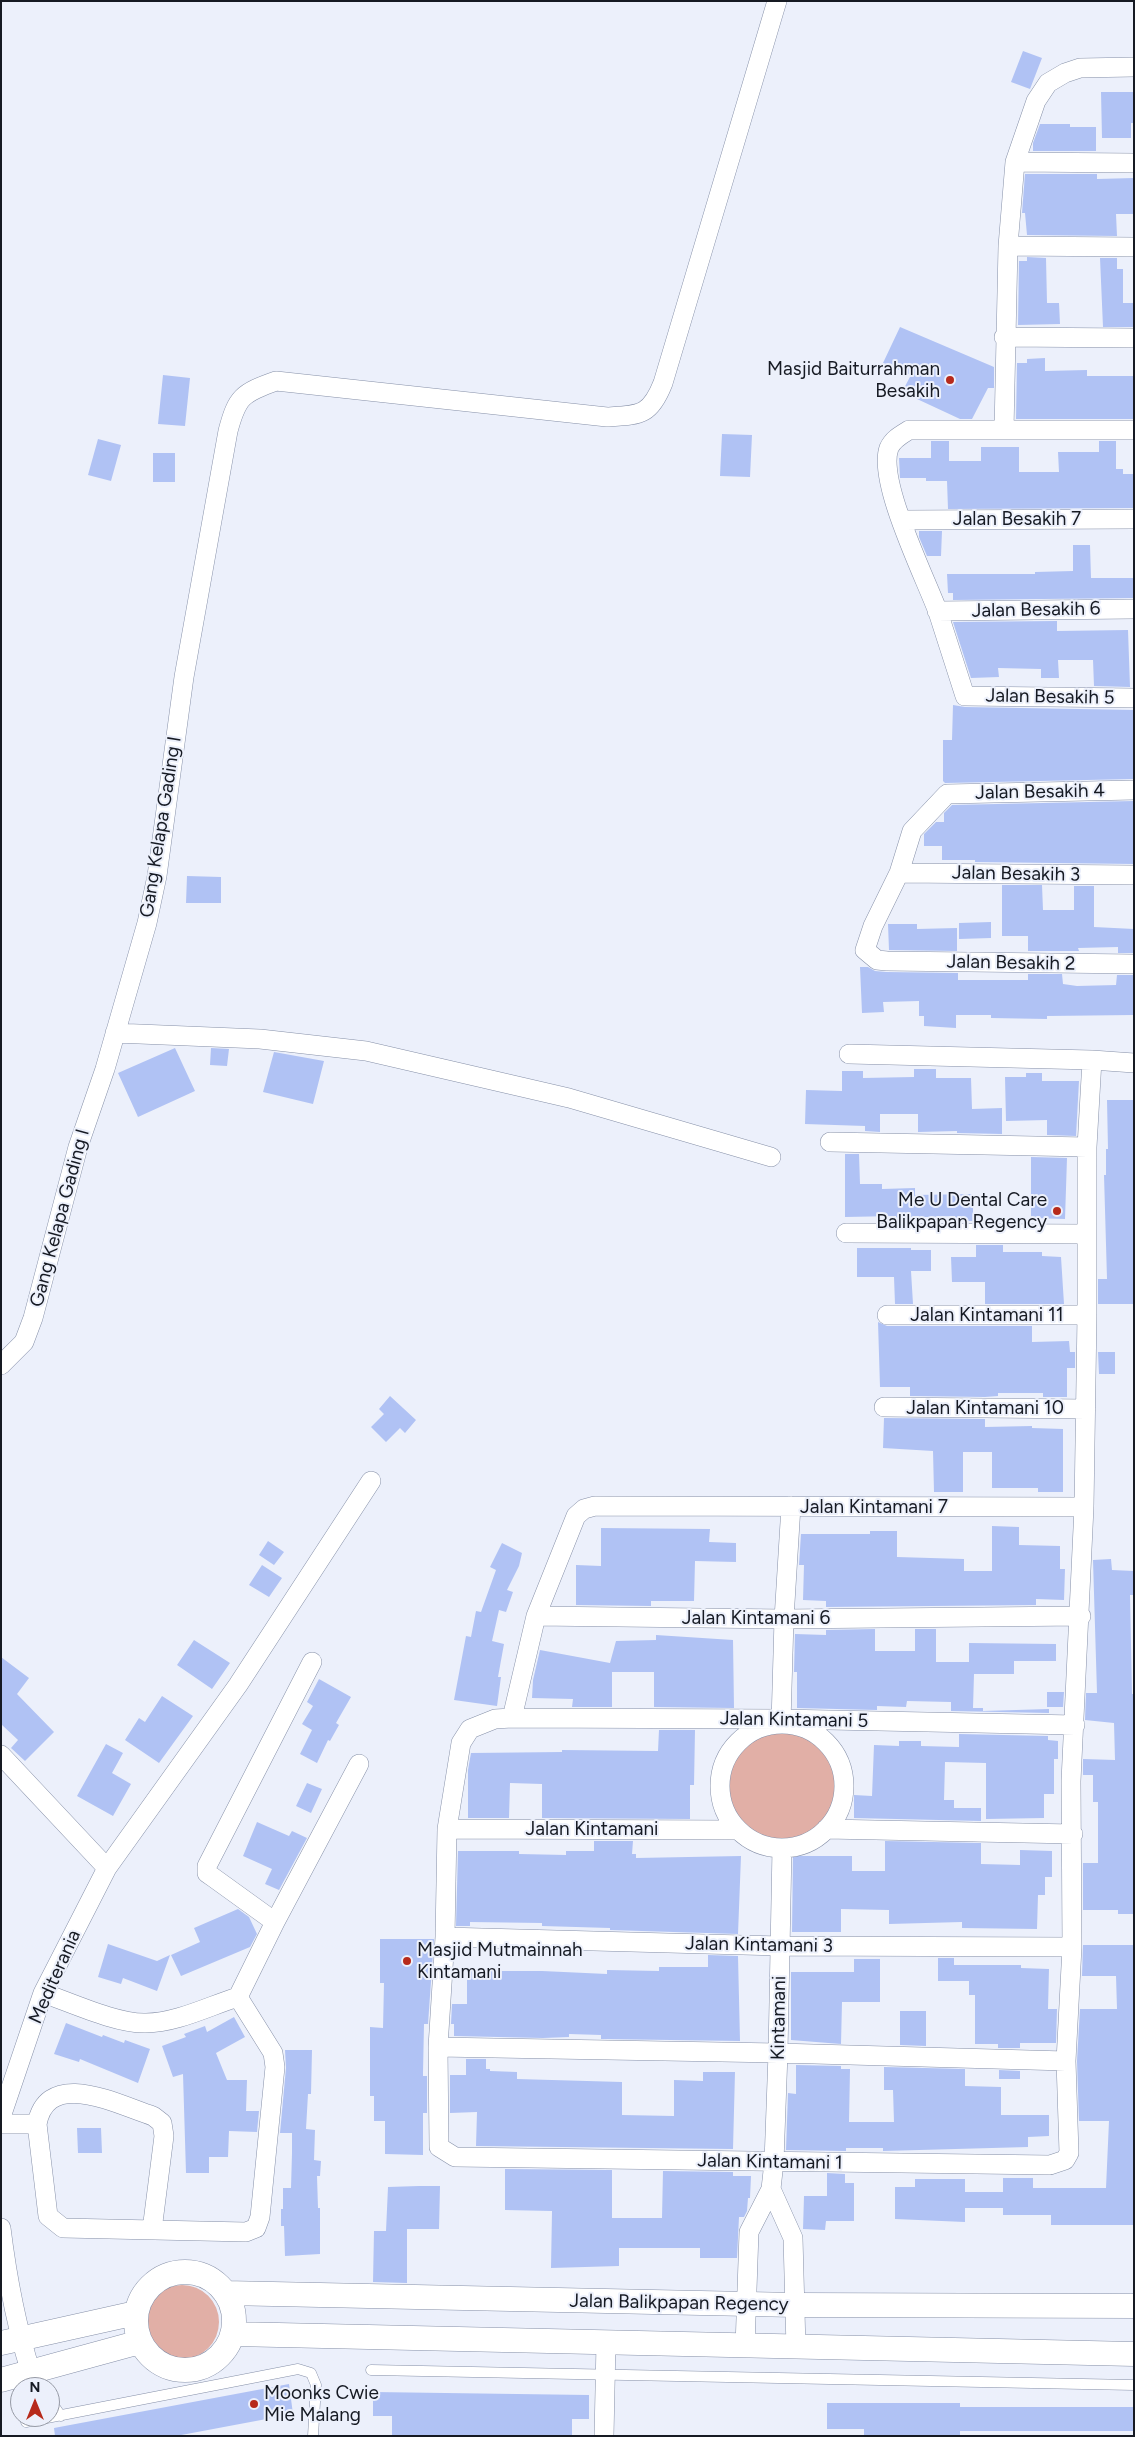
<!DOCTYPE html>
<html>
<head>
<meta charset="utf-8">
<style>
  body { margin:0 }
  #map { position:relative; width:1135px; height:2437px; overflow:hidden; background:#ecf0fb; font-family:Figtree,sans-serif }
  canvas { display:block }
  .frame { position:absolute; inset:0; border:2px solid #161a23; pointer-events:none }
  .north { position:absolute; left:10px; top:2377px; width:50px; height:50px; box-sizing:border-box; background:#ecf0fb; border:1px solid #969aa5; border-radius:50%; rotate:0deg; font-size:14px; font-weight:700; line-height:20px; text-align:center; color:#161a23 }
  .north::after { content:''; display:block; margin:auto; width:18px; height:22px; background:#b72a1b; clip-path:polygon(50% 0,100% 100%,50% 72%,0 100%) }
</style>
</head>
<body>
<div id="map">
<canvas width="1135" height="2437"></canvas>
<div class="frame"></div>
<div class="north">N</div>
</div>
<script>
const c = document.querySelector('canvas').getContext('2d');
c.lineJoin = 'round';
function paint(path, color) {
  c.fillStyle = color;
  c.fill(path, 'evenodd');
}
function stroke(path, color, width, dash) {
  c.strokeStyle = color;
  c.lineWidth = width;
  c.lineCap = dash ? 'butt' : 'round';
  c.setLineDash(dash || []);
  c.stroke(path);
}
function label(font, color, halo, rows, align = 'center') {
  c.font = font + ' Figtree,sans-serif';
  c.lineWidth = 4;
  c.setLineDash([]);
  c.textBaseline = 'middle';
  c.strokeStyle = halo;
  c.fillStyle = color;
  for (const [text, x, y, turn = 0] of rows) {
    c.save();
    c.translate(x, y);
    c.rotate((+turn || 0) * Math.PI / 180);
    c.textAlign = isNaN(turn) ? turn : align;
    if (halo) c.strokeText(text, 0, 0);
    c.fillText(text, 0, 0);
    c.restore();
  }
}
paint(new Path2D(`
  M726 1784a55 55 0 1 1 110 0a55 55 0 1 1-110 0Z
  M145 2322a37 37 0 1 1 74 0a37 37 0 1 1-74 0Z`), '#e1afa6');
paint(new Path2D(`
  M1023 51 1042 58 1030 89 1011 82Z
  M1101 92H1134V123H1131V138H1102Z
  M1040 124H1070V127H1096V151H1033V143Z
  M1025 174H1097V179L1134 178V214H1116L1117 236 1027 235 1025 213H1022Z
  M1027 257 1046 258 1047 303H1059L1060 324 1018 325 1019 261H1027Z
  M1100 258H1117V269H1123V303H1134V327H1103Z
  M900 327 994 367V388H988L972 419H960L902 392 911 375 883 363Z
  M1045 358V371L1087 370V376H1134V419H1016L1017 363H1027V359Z
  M163 375 190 378 185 426 158 424Z
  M722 434 752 435 750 477 720 476Z
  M98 439 121 445 111 481 88 475Z
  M931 441H949V461H981V447H1019V472H1059L1058 452H1099V441H1116V469H1123V474H1134V508L948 509 947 481H926V478H900L899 458H931Z
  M153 453H175V482H153Z
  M919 531H942L941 556H927L919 537Z
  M1073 545H1090L1091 578H1134V598L953 600V593H948L947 574H1035V572L1073 571Z
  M1057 621V631L1128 630 1130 687 1094 686 1093 660H1058L1059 678H1041V669L998 668 999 677 971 678 953 622Z
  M953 705 965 707 1134 710V779L945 783 943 781V740H952Z
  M1134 801V864L975 862V860H942V846H924V834L936 822H944V813L952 805Z
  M187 876 221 877V903H186Z
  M1002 885H1042L1043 910H1074V886H1094V927L1134 929V953H1118V947L1078 948 1079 951H1028V936H1002Z
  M991 922V938L959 939V923Z
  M888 924H917V929L957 928V951L889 950Z
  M860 967H868L875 971 886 972 958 973V980H1028V974H1062L1063 984 1077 986 1116 985 1117 975H1133V1015L1047 1016V1019L991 1018V1015H956V1028L924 1026V1016H919V1001L883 1002 884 1012 862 1013Z
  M175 1048 195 1091 138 1117 118 1073Z
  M211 1048 229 1049 227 1066 210 1065Z
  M274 1052 324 1061 313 1104 263 1092Z
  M914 1069H936V1078H971L972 1109 1002 1108V1134L957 1133V1131L918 1132V1114H880V1132L865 1131V1126L805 1124 806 1090 842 1091V1071H863V1078L914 1077Z
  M1026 1073H1042V1081H1079L1076 1136 1047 1135V1120L1006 1121 1005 1077H1026Z
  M1107 1100H1134V1304H1098V1279H1107L1104 1175H1106V1149H1108Z
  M845 1154H859L860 1184H882V1189L915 1188V1195L973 1194V1221H955V1216L896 1218V1216L845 1217Z
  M1031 1157 1067 1158 1065 1219 1031 1218Z
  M976 1245H1003V1252H1042V1256L1061 1257 1064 1304H985V1282H952L951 1257H976Z
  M857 1248H911V1250H931V1271H911L913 1304H895L894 1277H857Z
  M878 1322 887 1326H1032V1342L1069 1341 1070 1352H1075V1368H1067V1397H1043V1393H998V1396L985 1397 910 1396V1387H880Z
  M1098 1352H1115V1374H1099Z
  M390 1396 416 1420 405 1433 400 1428 386 1442 371 1427 384 1414 379 1409Z
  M884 1418 985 1419V1427L1032 1426V1428L1063 1429V1492H1038V1488H992V1452H963V1492H934L933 1451 883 1448Z
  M992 1526 1019 1527V1545L1060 1546V1569H1065L1064 1600 1036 1599V1605L826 1607V1601L803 1600 804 1565H799L801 1534H870V1531H897V1557L964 1559V1571H992Z
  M601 1528 710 1529 709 1542 736 1543V1562L695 1561 694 1601H651V1606L576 1605V1565L601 1566Z
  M268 1541 284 1552 274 1565 259 1555Z
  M502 1543 522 1553 519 1566 507 1590 513 1592 506 1612 499 1610 492 1641 504 1644 498 1677H501L497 1706 454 1700 466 1636 471 1637 476 1611 481 1612 496 1570 490 1567Z
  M1111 1559 1112 1570 1134 1571V1595H1130L1132 1694H1134V1914H1118V1910H1083V1863H1098V1802H1093V1775H1083V1759L1115 1760 1114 1723 1085 1720 1086 1693H1097L1093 1560Z
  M262 1565 282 1578 269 1597 249 1585Z
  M875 1629V1651H915V1629H936V1662H969V1643L1056 1644V1661H1014V1674H974L973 1708H983V1711L1049 1709V1713L951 1711V1702L907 1701 906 1707 877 1706V1710L797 1708V1672H794L795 1634 826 1635V1630Z
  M656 1635 733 1640 734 1708 654 1707V1672H612V1707H572L573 1699 532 1698 533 1680 540 1650 610 1663 616 1641 656 1640Z
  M194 1640 230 1663 212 1689 177 1665Z
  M1 1657 29 1678 17 1694 54 1732 25 1761 11 1748 18 1740 1 1724Z
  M319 1679 351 1697 336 1723 339 1725 330 1741 328 1740 317 1763 300 1754 312 1730 302 1724 313 1706 307 1702Z
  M1047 1692H1064L1063 1707H1047Z
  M162 1696 193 1716 159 1763 125 1740 139 1718 145 1722Z
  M659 1730H695L694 1785H690V1819L542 1818V1784L510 1783 509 1818H468V1770L471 1753 562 1752V1750L658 1751Z
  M959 1734 1048 1736V1740L1058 1741V1759H1054V1794H1044V1818L986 1819V1763L945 1762 944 1800H954V1808H981V1821L854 1818V1795L872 1796 874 1745 899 1746V1741H921V1746L959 1747Z
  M106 1744 123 1753 112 1773 131 1784 113 1816 77 1796Z
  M307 1783 322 1789 311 1813 296 1806Z
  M257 1822 289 1836 292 1831 307 1838 279 1890 265 1884 272 1869 243 1856Z
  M594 1841H633L632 1854H636V1858L741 1856 738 1934 610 1930V1928L542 1926V1923L470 1922V1926H456L458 1851H519V1854L566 1855V1851H594Z
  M885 1841 981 1843V1864L1020 1865V1850L1052 1851V1877H1045V1895H1038L1037 1929 962 1928V1922L889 1924V1910L841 1909V1932H792L793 1856H852V1871H885Z
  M238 1909 249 1917 257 1934 250 1947 181 1976 171 1955 200 1942 194 1928Z
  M380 1939H434L428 2024H424L423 2073V2076H427V2113H423V2155L385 2154V2121H374V2096H370V2027L383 2028 384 1983H380Z
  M108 1944 157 1961 170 1955 157 1991 123 1978 121 1984 98 1977Z
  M1083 1945H1134V2225H1051V2215H1003V2208H965V2222L895 2219V2187H915V2179H965V2192H1003V2178H1033V2188H1106L1109 2121H1079L1077 2061 1080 2009H1117L1116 1976H1082Z
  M708 1955 738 1956 740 2041 601 2039V2035L569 2034V2037L543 2038 454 2036V2024H451L452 2004H467V1971H542L607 1974V1970L659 1971V1967H708Z
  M938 1958H954V1965H1021V1968L1049 1969 1048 2009H1057L1056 2043H1020V2048H998V2044H975V1995H969V1981H938Z
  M854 1959H880V2002H842L841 2044 791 2040V1972H854Z
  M900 2011H926V2046L900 2045Z
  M234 2017 245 2037 216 2053 227 2080H247L246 2111H259L257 2132 229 2131 228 2157H209V2173H186L183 2074 173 2077 162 2046 186 2037 184 2034 205 2026 207 2032Z
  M66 2023 102 2037 103 2035 124 2043 125 2040 150 2049 138 2083 80 2059 79 2062 54 2054Z
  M285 2050H312L311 2094H308L306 2129 315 2130 314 2160 321 2161 320 2176H317L318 2208H320V2254L285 2256 284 2226H281V2209H283V2188H291L292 2153V2133H280L286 2068Z
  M466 2059H486V2069H490V2071L517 2072V2079L622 2082V2115L674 2116V2080L703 2081V2072H735L733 2149 476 2146 477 2112 450 2113V2075H466Z
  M796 2065 841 2066V2069H850L849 2122H894L893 2090H884V2067L965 2069V2086L1001 2087V2115H1049V2136L1028 2137V2147L883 2151V2148H846V2151L786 2150 788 2093 796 2094Z
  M999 2070 1020 2071V2079H999Z
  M77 2128H101L102 2153H78Z
  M505 2169 612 2170V2218H662L663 2171 733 2172V2176H751L750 2198H748L747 2211 744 2217H739L737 2258H700V2248H619V2266L551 2268 552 2211 505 2210Z
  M827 2173 845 2174V2183H854V2221H826L825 2230 803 2229 804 2196H827Z
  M419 2186H440L439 2229H407V2283L373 2282 374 2231H386L388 2187Z
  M289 2384 293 2414 176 2436H55L54 2428Z
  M373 2392 589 2395V2419H572V2436H392V2416H373Z
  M827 2403H960V2407H1134V2431H960V2436H864V2429H827Z`), '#b0c2f4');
const service = new Path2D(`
  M371 2370 1134 2385
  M31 2373 41 2387
  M50 2400 61 2416
  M26 2422 298 2369 311 2373 316 2385 313 2436`);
const minor = new Path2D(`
  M1134 67 1080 68 1065 73 1048 83 1036 101 1015 162 1008 246 1004 430H909C901 435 893 439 889 448 877 481 925 577 938 612 947 640 956 668 965 696L1134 698
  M1015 162 1134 163
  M1008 246 1134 247
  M1004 337 1134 338
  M1004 430H1134
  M901 520 1134 519
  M937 611 1134 609
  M1134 790 947 794 912 831 899 873 873 926 865 950 877 960 887 961 1134 964
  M899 873 1134 875
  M115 1033 260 1039 366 1051 569 1098 771 1157
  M849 1054 1092 1060 1134 1063
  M830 1142 1087 1147
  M846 1233 1086 1234
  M887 1315H1087
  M1 1365 24 1342 33 1318 78 1147 105 1069 147 923 157 876 184 677 228 431C237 397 242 393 276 381L607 417C640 415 650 416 663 383L777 1
  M884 1407 1086 1409
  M536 1616 784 1619 1081 1616
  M512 1718 536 1616 576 1516 584 1509 595 1506 1084 1507
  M781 1723 784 1619 791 1506
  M720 1786a62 62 0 1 1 124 0a62 62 0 1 1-124 0Z
  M1075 1725 780 1719 512 1718 495 1719 470 1729 461 1743 447 1829 445 1937 438 2047 439 2147 455 2157 1050 2165 1065 2160 1069 2153 1066 2061 1072 1947 1071 1781 1084 1507 1087 1315V1147L1092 1060
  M1 1755 107 1868 238 1685 371 1481
  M447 1829 737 1830
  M826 1829 1073 1834
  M275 1922 359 1764
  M445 1937 780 1946 1072 1947
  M43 1993C72 2003 117 2024 146 2023 176 2023 209 2006 238 1997L275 1922 214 1878 207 1873V1866L312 1662
  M438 2047 778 2053 1066 2061
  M1 2117 43 1993 107 1868
  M1 2124H37
  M771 2189 793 2238 796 2348
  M1 2228C7 2277 16 2325 31 2373
  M152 2230 164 2136 162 2123 153 2116C118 2105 48 2067 37 2124L48 2216 63 2228 246 2232 256 2228 260 2217 275 2067 273 2053 238 1997
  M745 2347 749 2232 771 2189 774 2162 778 2053 782 1848
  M604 2436 606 2343`);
const tertiary = new Path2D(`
  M136 2321a49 49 0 1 1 98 0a49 49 0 1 1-98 0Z
  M225 2293 796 2305 1134 2306
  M233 2334 1134 2354
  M1 2343 136 2313
  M1 2380 140 2342`);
stroke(service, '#8690a8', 11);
stroke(minor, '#8690a8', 20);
stroke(tertiary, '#8690a8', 25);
stroke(service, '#fff', 10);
stroke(minor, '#fff', 19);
stroke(tertiary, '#fff', 24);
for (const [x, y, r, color] of [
  [950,380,5,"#b72a1b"],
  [1057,1211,5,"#b72a1b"],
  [407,1961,5,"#b72a1b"],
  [254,2404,5,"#b72a1b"]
]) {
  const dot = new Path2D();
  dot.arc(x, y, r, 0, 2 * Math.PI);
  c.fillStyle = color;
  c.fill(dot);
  stroke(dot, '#ecf0fb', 2);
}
label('19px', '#161a23', '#ecf0fb', [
  ["Masjid Baiturrahman",940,369],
  ["Besakih",940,391],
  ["Me U Dental Care",1047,1200],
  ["Balikpapan Regency",1047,1222],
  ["Masjid Mutmainnah",417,1950,"left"],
  ["Kintamani",417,1972,"left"],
  ["Moonks Cwie",264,2393,"left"],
  ["Mie Malang",264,2415,"left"]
], 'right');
label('19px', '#161a23', '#ecf0fb', [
  ["Jalan Besakih 7",1017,519],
  ["Jalan Besakih 6",1036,610,-1],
  ["Jalan Besakih 5",1050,697,1],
  ["Jalan Besakih 4",1040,792,-1],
  ["Gang Kelapa Gading I",161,827,-81],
  ["Jalan Besakih 3",1016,874,1],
  ["Jalan Besakih 2",1011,963,1],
  ["Gang Kelapa Gading I",60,1218,-75],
  ["Jalan Kintamani 11",987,1315],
  ["Jalan Kintamani 10",985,1408],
  ["Jalan Kintamani 7",874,1507],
  ["Jalan Kintamani 6",756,1618],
  ["Jalan Kintamani 5",794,1720,1],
  ["Jalan Kintamani",592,1829],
  ["Jalan Kintamani 3",759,1945,1],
  ["Mediterania",55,1977,-66],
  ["Kintamani",779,2018,-89],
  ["Jalan Kintamani 1",770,2162,1],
  ["Jalan Balikpapan Regency",679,2303,1]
]);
</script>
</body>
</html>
